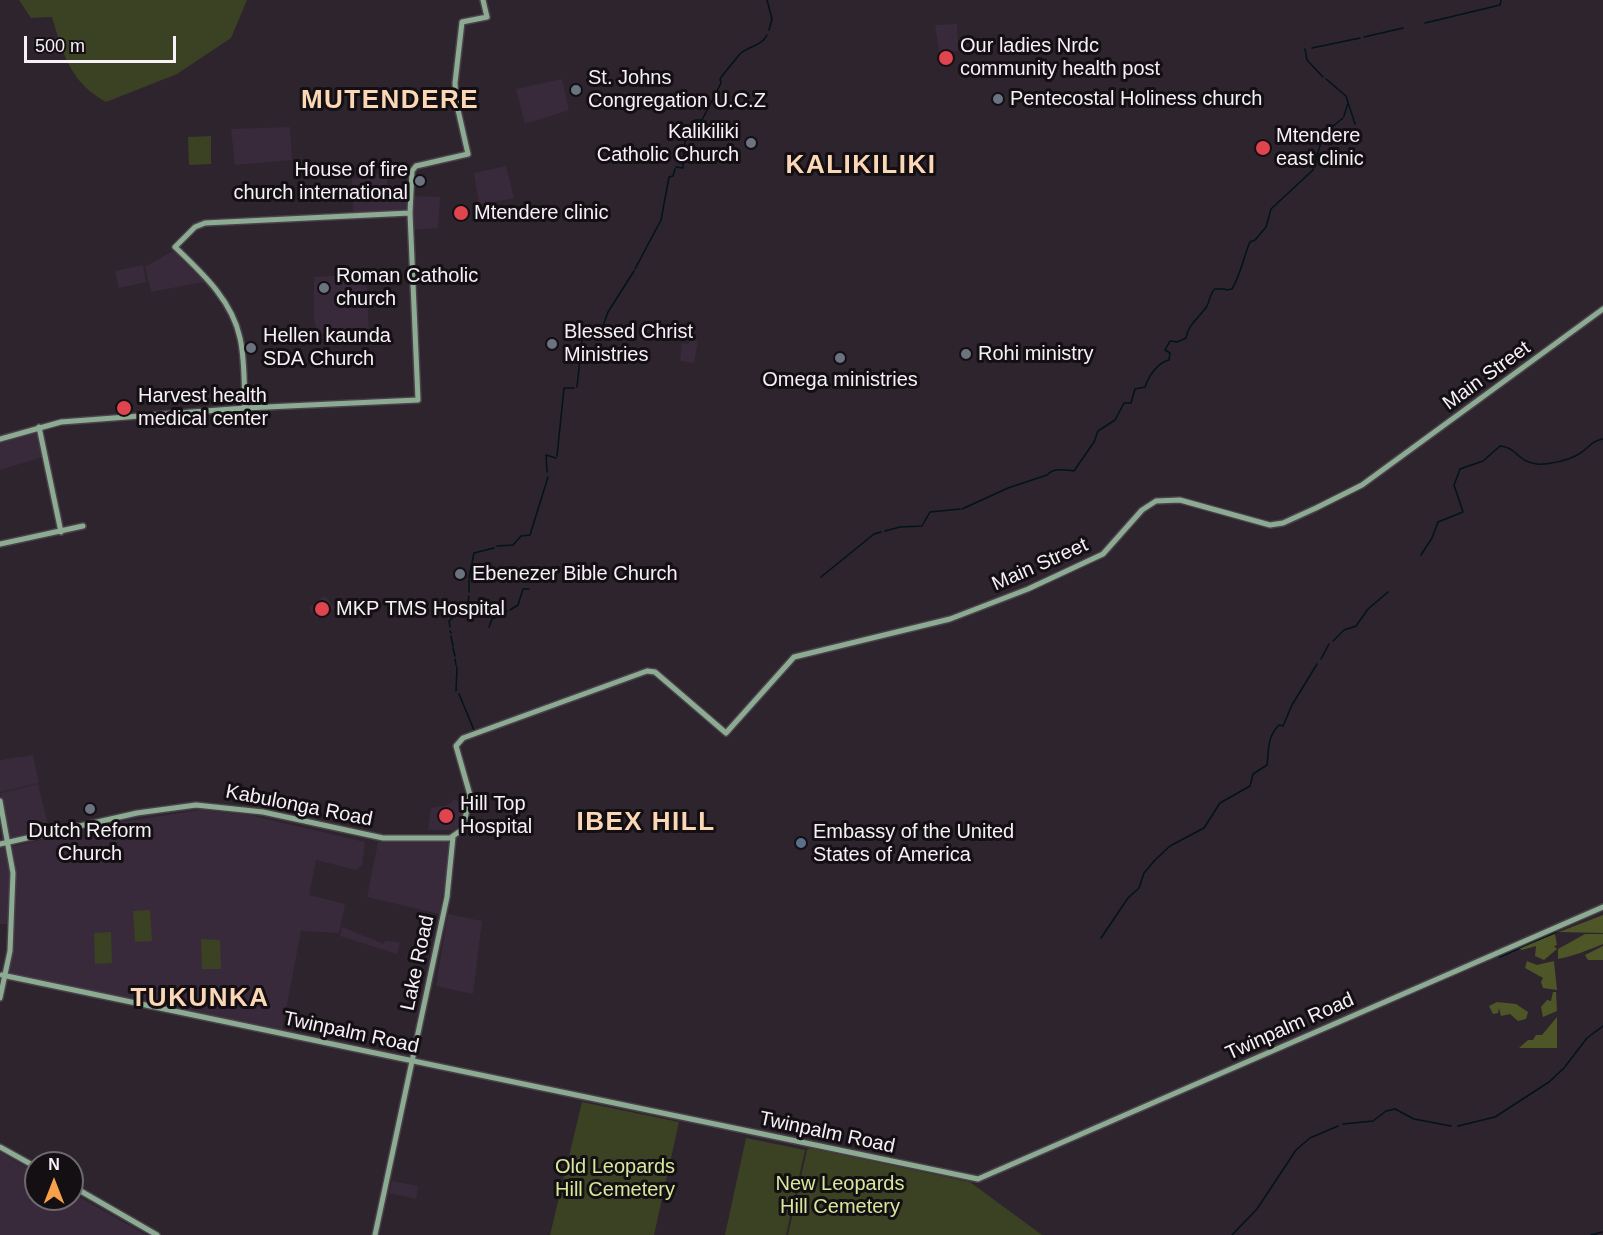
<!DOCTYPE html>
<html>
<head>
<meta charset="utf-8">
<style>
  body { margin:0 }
  #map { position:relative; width:1603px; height:1235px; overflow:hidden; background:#2d242e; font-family:Helvetica,sans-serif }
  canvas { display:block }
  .north { position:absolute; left:24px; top:1151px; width:60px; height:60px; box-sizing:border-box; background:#130f13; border:2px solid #6e696e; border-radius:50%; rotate:0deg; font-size:16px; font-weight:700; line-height:24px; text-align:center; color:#f7f0f7 }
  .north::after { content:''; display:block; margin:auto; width:21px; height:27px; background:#f8a14a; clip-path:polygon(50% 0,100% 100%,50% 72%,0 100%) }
  .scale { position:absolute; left:24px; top:36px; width:152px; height:27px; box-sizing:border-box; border:3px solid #f7f0f7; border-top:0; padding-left:8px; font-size:18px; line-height:21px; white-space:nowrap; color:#f7f0f7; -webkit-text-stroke:4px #130f13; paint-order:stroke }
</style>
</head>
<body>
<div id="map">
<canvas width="1603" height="1235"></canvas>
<div class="north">N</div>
<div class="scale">500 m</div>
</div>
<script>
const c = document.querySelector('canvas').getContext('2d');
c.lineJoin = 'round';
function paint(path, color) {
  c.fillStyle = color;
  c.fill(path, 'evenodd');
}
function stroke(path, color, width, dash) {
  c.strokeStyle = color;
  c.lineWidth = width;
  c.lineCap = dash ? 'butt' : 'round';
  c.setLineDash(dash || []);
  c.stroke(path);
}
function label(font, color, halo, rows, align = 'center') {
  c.font = font + ' Helvetica,sans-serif';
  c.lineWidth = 6;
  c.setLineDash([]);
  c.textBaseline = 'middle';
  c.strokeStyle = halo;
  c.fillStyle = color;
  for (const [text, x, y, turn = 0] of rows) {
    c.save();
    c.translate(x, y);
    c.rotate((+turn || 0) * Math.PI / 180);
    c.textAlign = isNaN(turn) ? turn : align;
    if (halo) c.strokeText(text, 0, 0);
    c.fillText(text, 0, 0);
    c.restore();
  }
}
paint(new Path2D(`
  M957 24 958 51 939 52 935 25Z
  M562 79 569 110 525 124 516 89Z
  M290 127 292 160 235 165 231 129Z
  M506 166 514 198 479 205 474 173Z
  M388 172 387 185 409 188V196L440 197 438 228 410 230 409 213 353 216 352 179Z
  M173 251 204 282 151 292 145 267Z
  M143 265 146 282 119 288 115 271Z
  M366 274 369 333 317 334 314 318V277Z
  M692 339 698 341 694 363 680 361 682 343 688 344Z
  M37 430 43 457 0 470V441Z
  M325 596 335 608 316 619 315 611 311 613 310 607Z
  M33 755 39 783 0 792V760Z
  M38 784 49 829 9 838 0 793Z
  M455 799 464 806 460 825 454 830H428L431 808 448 805Z
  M201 810 249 815 365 842 362 865 356 870 316 860 309 895 345 904 339 933 301 931 282 1031 8 974 12 950 14 864 11 847 107 824Z
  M378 842H448L446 879 439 914 367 897Z
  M6 844 10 862 8 924H0V845Z
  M448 914 482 921 473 994 436 986Z
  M342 927 384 944 385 941 400 942 397 954 340 936Z
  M0 1152 36 1173V1199H72V1193L146 1235H0Z
  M392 1181 418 1186 416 1199 389 1193Z`), '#382a3a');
paint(new Path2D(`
  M19 0H247L231 38 177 74 106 102C70 82 63 54 52 17L31 18Z
  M211 136V164L189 165 188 137Z
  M150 910 152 941 135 942 133 911Z
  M111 932 112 963 95 964 94 933Z
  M201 939 220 940 221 969H202Z
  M582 1102 679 1122 654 1235H550Z
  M746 1138 805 1150 786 1235H725Z
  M810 1148 970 1182 1042 1235H788L807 1150Z`), '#3b4123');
paint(new Path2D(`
  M1603 915V933L1559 932Z
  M1555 934 1557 945 1554 946 1557 949 1544 960 1535 956 1536 946 1522 950 1519 948Z
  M1585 934H1603V944C1588 950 1574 956 1558 959V949Z
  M1603 946V960H1588L1585 955Z
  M1527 961 1537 965 1554 961 1557 990 1543 988 1541 982 1543 978 1525 968Z
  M1553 992H1556L1557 1011 1543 1017 1541 1007 1547 1000 1551 1001Z
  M1497 1002 1516 1004 1528 1012 1526 1019 1518 1021 1510 1014 1501 1016 1499 1008 1498 1013 1493 1014 1489 1006Z
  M1557 1017V1048H1519L1528 1040H1533L1536 1035H1542Z`), '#4e5627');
stroke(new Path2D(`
  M767 0 772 19 769 30
  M1425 23 1500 5 1501 0
  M1364 37 1403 28
  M1312 48 1360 38
  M1305 49 1307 60 1323 77
  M1326 79 1346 96 1355 124
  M1344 116 1348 103
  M691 127 695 120H702L721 83 720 79C726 70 733 63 739 55 747 46 761 47 767 35
  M1326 132 1343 118
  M676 167 683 168 684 146 689 128
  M635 269 661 220 669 177 673 176 675 169
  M1226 290 1232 289C1241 274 1243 258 1250 242L1255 240 1266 227 1271 209 1313 170 1323 135
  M577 387 582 340 589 336 599 337 608 312 634 271
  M557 456 564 388H574
  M547 472 546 455 556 458
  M962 509 1008 488 1047 475C1054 467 1066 470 1074 471L1094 442 1098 431 1115 420 1124 403H1131L1135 389 1145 387C1148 377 1158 362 1169 360L1170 353 1165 350 1170 341 1177 342 1186 338C1188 324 1200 317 1207 306 1210 300 1210 293 1215 289H1225
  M885 531 900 527 922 526 930 512 960 509
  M497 546 513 545 521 536 530 535 548 477
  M1421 555 1432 538 1438 522 1463 512 1454 485 1460 469 1483 461 1500 446C1517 447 1517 462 1537 464 1549 465 1569 460 1579 454 1589 448 1591 441 1603 439
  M821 577 874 534 881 532
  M469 578 474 553 494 548
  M469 592V580
  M462 608 468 602 469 596
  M510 610 518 605 523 589H529
  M502 615 507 611
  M450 627 449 621 459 611
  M489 627 492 619 499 616
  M450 631 451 633
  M451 636 453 646
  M1333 641 1344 630 1356 626 1368 609 1388 592
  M453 648 455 656
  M455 659 456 665
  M1321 659 1329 644
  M456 691 457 667
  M459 694 474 730
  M1101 938 1128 898 1139 888 1144 873 1155 860 1170 846 1204 828 1220 803 1250 786 1253 774 1267 765C1269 749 1267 737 1279 725L1283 726 1292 705 1317 664
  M1519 948 1556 932
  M1495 954 1500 957 1518 949
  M1343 1124 1373 1121 1386 1111 1395 1109 1414 1119 1451 1126
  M1458 1126 1495 1117 1549 1082 1564 1068 1587 1038 1603 1026
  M1232 1235 1257 1209 1296 1150 1310 1138 1338 1126
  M1591 1235 1602 1232`), '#02131a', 1.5);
const secondary = new Path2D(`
  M245 408C244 385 245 360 240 338 232 300 202 273 175 247L195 227 205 223 410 213
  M39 427 61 532
  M0 439 61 422 245 408 418 400 410 213 412 171 416 166 468 154 456 101 455 83 462 22 487 17 483 0
  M0 544 83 526
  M0 801 13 873 10 951 0 998
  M0 844 137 813 196 805 263 812 383 838H450L463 829 470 795 456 746 463 738 647 671 655 672 726 733 794 657 950 619 1028 589 1103 554 1142 510 1156 501 1180 500 1270 525 1283 523 1316 508 1362 485 1603 309
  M2 975 978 1179 1603 907
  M0 1147 36 1167
  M72 1186 157 1235
  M375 1235 447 897 453 837`);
stroke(secondary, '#49414a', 8);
stroke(secondary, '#8dab93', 5);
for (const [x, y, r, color] of [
  [946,58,8,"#e0444e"],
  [576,90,6,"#6b7280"],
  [998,99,6,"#6b7280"],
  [751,143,6,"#6b7280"],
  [1263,148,8,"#e0444e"],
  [420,181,6,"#6b7280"],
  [461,213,8,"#e0444e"],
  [324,288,6,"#6b7280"],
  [552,344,6,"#6b7280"],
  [251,348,6,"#6b7280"],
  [966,354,6,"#6b7280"],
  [840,358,6,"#6b7280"],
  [124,408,8,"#e0444e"],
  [460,574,6,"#6b7280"],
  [322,609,8,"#e0444e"],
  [90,809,6,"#6b7280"],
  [446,816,8,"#e0444e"],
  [801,843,6,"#5c6f8a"]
]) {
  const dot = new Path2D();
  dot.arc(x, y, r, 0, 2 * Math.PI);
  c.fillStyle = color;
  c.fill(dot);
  stroke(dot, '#130f13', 2);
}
label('20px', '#f7f0f7', '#130f13', [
  ["Our ladies Nrdc",960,46],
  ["community health post",960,69],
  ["St. Johns",588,78],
  ["Congregation U.C.Z",588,101],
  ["Pentecostal Holiness church",1010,99],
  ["Kalikiliki",739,132,"right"],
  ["Catholic Church",739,155,"right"],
  ["Mtendere",1276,136],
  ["east clinic",1276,159],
  ["House of fire",408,170,"right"],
  ["church international",408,193,"right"],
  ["Mtendere clinic",474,213],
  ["Roman Catholic",336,276],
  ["church",336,299],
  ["Blessed Christ",564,332],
  ["Ministries",564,355],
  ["Hellen kaunda",263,336],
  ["SDA Church",263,359],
  ["Rohi ministry",978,354],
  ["Omega ministries",840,380,"center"],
  ["Harvest health",138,396],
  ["medical center",138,419],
  ["Ebenezer Bible Church",472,574],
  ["MKP TMS Hospital",336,609],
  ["Hill Top",460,804],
  ["Hospital",460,827],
  ["Dutch Reform",90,831,"center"],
  ["Church",90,854,"center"],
  ["Embassy of the United",813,832],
  ["States of America",813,855]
], 'left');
label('20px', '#f7f0f7', '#130f13', [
  ["Main Street",1487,376,-36],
  ["Main Street",1040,565,-24],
  ["Kabulonga Road",299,806,11],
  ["Lake Road",418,963,-78],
  ["Twinpalm Road",1290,1027,-24],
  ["Twinpalm Road",351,1033,12],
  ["Twinpalm Road",827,1133,12]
]);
label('20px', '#d8e89b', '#130f13', [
  ["Old Leopards",615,1167],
  ["Hill Cemetery",615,1190],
  ["New Leopards",840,1184],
  ["Hill Cemetery",840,1207]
]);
c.letterSpacing = '1.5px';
label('bold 26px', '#fcd7b6', '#130f13', [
  ["MUTENDERE",390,101],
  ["KALIKILIKI",861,166],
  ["IBEX HILL",646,823],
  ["TUKUNKA",200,999]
]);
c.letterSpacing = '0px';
</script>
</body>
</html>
